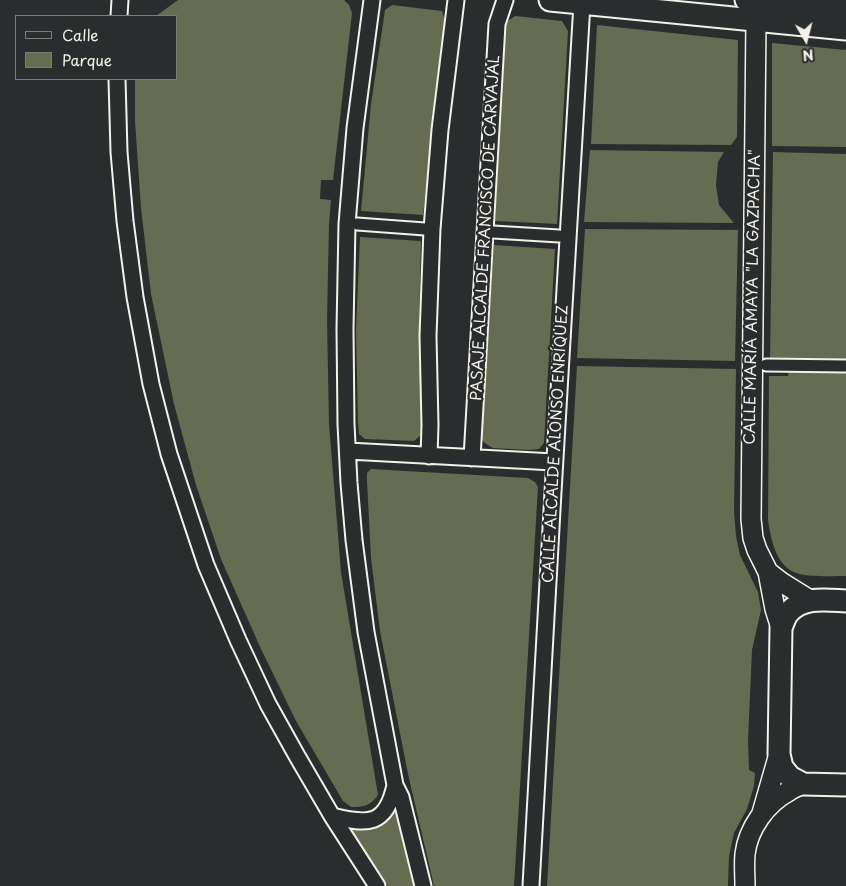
<!DOCTYPE html>
<html>
<head>
<meta charset="utf-8">
<style>
  body { margin:0 }
  #map { position:relative; width:846px; height:886px; overflow:hidden; background:#2a2d2e; font-family:"Playpen Sans",sans-serif }
  canvas { display:block }
  .legend { position:absolute; left:15px; top:15px; width:162px; height:65px; box-sizing:border-box; background:#2a2d2e; border:1px solid #7b7b78; margin:0; padding:6px 9px; list-style:none; font-size:15px; color:#f4f1e8 }
  .legend li { display:flex; align-items:center; gap:10px; height:25px }
  .legend b { width:25px; border:1px solid #7b7b78 }
  .north { position:absolute; left:781px; top:15px; width:50px; height:50px; -webkit-text-stroke:4px #2a2d2e; paint-order:stroke; rotate:172deg; font-size:14px; font-weight:700; line-height:20px; text-align:center; color:#f4f1e8 }
  .north::after { content:''; display:block; margin:auto; width:18px; height:22px; background:#f4f1e8; clip-path:polygon(50% 0,100% 100%,50% 72%,0 100%) }
</style>
</head>
<body>
<div id="map">
<canvas width="846" height="886"></canvas>
<ul class="legend">
<li><b style="height:6px;background:#2a2d2e"></b>Calle</li>
<li><b style="height:14px;background:#656c51"></b>Parque</li>
</ul>
<div class="north">N</div>
</div>
<script>
const c = document.querySelector('canvas').getContext('2d');
c.lineJoin = 'round';
function paint(path, color) {
  c.fillStyle = color;
  c.fill(path, 'evenodd');
}
function stroke(path, color, width, dash) {
  c.strokeStyle = color;
  c.lineWidth = width;
  c.lineCap = dash ? 'butt' : 'round';
  c.setLineDash(dash || []);
  c.stroke(path);
}
function label(font, color, halo, rows, align = 'center') {
  c.font = font + ' "Playpen Sans",sans-serif';
  c.lineWidth = 4.5;
  c.setLineDash([]);
  c.textBaseline = 'middle';
  c.strokeStyle = halo;
  c.fillStyle = color;
  for (const [text, x, y, turn = 0] of rows) {
    c.save();
    c.translate(x, y);
    c.rotate((+turn || 0) * Math.PI / 180);
    c.textAlign = isNaN(turn) ? turn : align;
    if (halo) c.strokeText(text, 0, 0);
    c.fillText(text, 0, 0);
    c.restore();
  }
}
paint(new Path2D(`
  M178 0H344L349 5 352 13 333 180H321L320 199 331 200 329 224 327 320 329 424 341 572 378 795C370 806 364 807 351 807L343 801 296 721 261 649 221 559 196 485 174 404 151 294 141 208 135 121V79H176V16H156Z
  M392 5 442 11 445 21 423 215 361 211 371 104 385 10Z
  M515 16 562 21 568 31 557 224 495 221 505 26 509 20Z
  M597 25 738 40 737 137 731 145 591 144Z
  M772 43 846 50V147L772 146Z
  M590 150 724 152 718 162 716 185 719 205 734 223 584 222Z
  M773 152 846 154V362L770 361Z
  M585 229 738 230 735 361 577 358Z
  M360 237 421 241 419 328 422 426 421 435 414 441 365 439 359 434 358 423 356 330Z
  M494 245 555 249 544 443 539 449 528 450 493 448 486 444 481 439Z
  M577 366 736 369 734 512 736 536 740 555 758 592 761 610 752 650 748 741 749 770 755 773 754 786 747 809 734 833 729 856 728 886H547Z
  M789 368 846 369V576C833 576 811 577 799 574 776 568 771 540 768 520L769 376H788Z
  M371 469 528 478 535 482 538 487 514 886H434L408 774 380 631 371 558 367 481V473Z
  M398 797 418 886H388L348 827Z`), '#656c51');
const pedestrian = new Path2D(`
  M357 224 425 229
  M493 232 559 236
  M766 365 846 366`);
const minor = new Path2D(`
  M372 0 355 128 347 224 345 329 346 424 349 483 354 540 366 632 395 785 401 797 423 886
  M119 16 120 0
  M117 79 119 152 125 221 135 297 151 384 169 454 206 565 238 640 268 704 297 756 332 816 377 886
  M348 451 554 462
  M429 456 430 425 428 336 432 229 440 130 456 0
  M472 458 497 24 505 0
  M332 816C368 825 386 826 395 785
  M531 886 553 492 582 3`);
const tertiary = new Path2D(`
  M756 20 751 519 753 538 757 550 768 572 775 609 781 628
  M768 572 781 582 810 600
  M762 813 779 754
  M745 886C745 876 744 865 745 854 748 829 766 803 789 791 793 788 798 786 803 784`);
const secondary = new Path2D(`
  M550 0 846 29
  M746 0 846 10
  M846 601C826 600 803 596 788 613 785 617 783 623 781 628L779 754 782 767 790 777 803 784 846 785`);
stroke(pedestrian, '#f4f1e8', 15);
stroke(minor, '#f4f1e8', 19);
stroke(tertiary, '#f4f1e8', 22);
stroke(secondary, '#f4f1e8', 25);
stroke(pedestrian, '#2a2d2e', 11);
stroke(minor, '#2a2d2e', 15);
stroke(tertiary, '#2a2d2e', 19);
stroke(secondary, '#2a2d2e', 21);
label('15px', '#f4f1e8', '#2a2d2e', [
  ["PASAJE ALCALDE FRANCISCO DE CARVAJAL",486,228,-87],
  ["CALLE MARÍA AMAYA \"LA GAZPACHA\"",753,297,-89],
  ["CALLE ALCALDE ALONSO ENRÍQUEZ",556,444,-87]
]);
</script>
</body>
</html>
